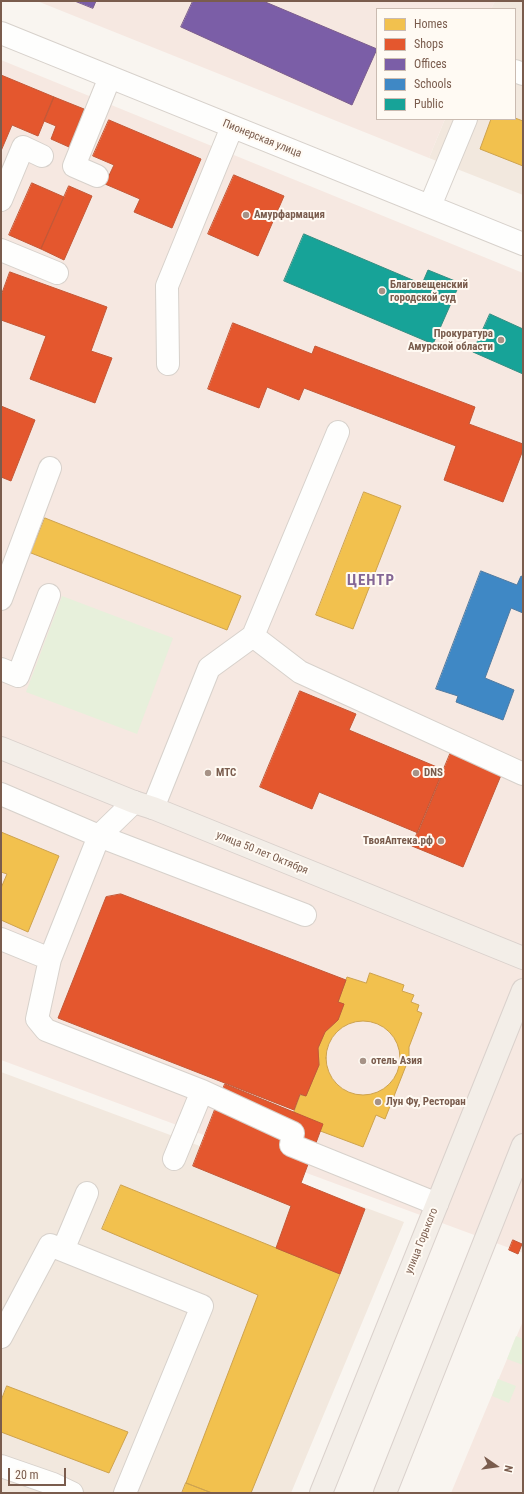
<!DOCTYPE html>
<html>
<head>
<meta charset="utf-8">
<style>
  body { margin:0 }
  #map { position:relative; width:524px; height:1494px; overflow:hidden; background:#f9f5f0; font-family:"Roboto Condensed",sans-serif }
  canvas { display:block }
  .frame { position:absolute; inset:0; border:2px solid #7a5c4d; pointer-events:none }
  .legend { position:absolute; left:376px; top:8px; width:140px; height:112px; box-sizing:border-box; background:#fffaf3; border:1px solid #cabbb1; margin:0; padding:5px 7px; list-style:none; font-size:12px; color:#7a5c4d }
  .legend li { display:flex; align-items:center; gap:8px; height:20px }
  .legend b { width:20px; border:1px solid #cabbb1 }
  .north { position:absolute; left:476px; top:1446px; width:40px; height:40px; -webkit-text-stroke:3px #fffaf3; paint-order:stroke; rotate:103deg; font-size:11px; font-weight:700; line-height:16px; text-align:center; color:#7a5c4d }
  .north::after { content:''; display:block; margin:auto; width:14px; height:18px; background:#7a5c4d; clip-path:polygon(50% 0,100% 100%,50% 72%,0 100%) }
  .scale { position:absolute; left:8px; top:1468px; width:58px; height:18px; box-sizing:border-box; border:2px solid #7a5c4d; border-top:0; padding-left:5px; font-size:12px; line-height:14px; white-space:nowrap; color:#7a5c4d; -webkit-text-stroke:3px #fffaf3; paint-order:stroke }
</style>
</head>
<body>
<div id="map">
<canvas width="524" height="1494"></canvas>
<div class="frame"></div>
<ul class="legend">
<li><b style="height:11px;background:#f2c14e"></b>Homes</li>
<li><b style="height:11px;background:#e4572e"></b>Shops</li>
<li><b style="height:11px;background:#7b5ea7"></b>Offices</li>
<li><b style="height:11px;background:#3f88c5"></b>Schools</li>
<li><b style="height:11px;background:#17a398"></b>Public</li>
</ul>
<div class="north">N</div>
<div class="scale">20 m</div>
</div>
<script>
const c = document.querySelector('canvas').getContext('2d');
c.lineJoin = 'round';
function paint(path, color) {
  c.fillStyle = color;
  c.fill(path, 'evenodd');
}
function stroke(path, color, width, dash) {
  c.strokeStyle = color;
  c.lineWidth = width;
  c.lineCap = dash ? 'butt' : 'round';
  c.setLineDash(dash || []);
  c.stroke(path);
}
function label(font, color, halo, rows, align = 'center') {
  c.font = font + ' "Roboto Condensed",sans-serif';
  c.lineWidth = 4;
  c.setLineDash([]);
  c.textBaseline = 'middle';
  c.strokeStyle = halo;
  c.fillStyle = color;
  for (const [text, x, y, turn = 0] of rows) {
    c.save();
    c.translate(x, y);
    c.rotate((+turn || 0) * Math.PI / 180);
    c.textAlign = isNaN(turn) ? turn : align;
    if (halo) c.strokeText(text, 0, 0);
    c.fillText(text, 0, 0);
    c.restore();
  }
}
paint(new Path2D(`
  M495 1H523V195L429 158 445 119H515V9H491Z
  M1 1072 404 1222 291 1493H1Z`), '#f2e8de');
paint(new Path2D(`
  M37 1H495L491 9H377V119H445L429 158Z
  M1 60 523 273V1253L1 1060Z
  M523 1321V1493H451Z`), '#f6e8e1');
paint(new Path2D(`
  M62 596 173 638 137 734 26 692Z
  M516 1336 523 1339V1365L507 1359Z
  M498 1379 516 1386 509 1403 492 1396Z`), '#e7f0db');
const homes = new Path2D(`
  M515 118 523 121V166L480 149 491 119H515Z
  M364 492 401 506 353 629 316 615Z
  M45 518 241 596 227 630 31 553Z
  M1 832 59 856 28 932 1 920V888L7 874 1 872Z
  M370 973 404 985 402 991 414 995 411 1002 419 1005 417 1011 422 1013 409 1047V1058L385 1119 376 1115 363 1147 291 1120 300 1095 306 1096 319 1065 318 1048 325 1032 338 1020 344 1004 338 1002 347 977 366 983Z
  M326 1058a37 37 0 1 1 74 0a37 37 0 1 1-74 0Z
  M121 1185 340 1274 251 1493H212L186 1483 258 1295 102 1229Z
  M7 1386 128 1432 109 1473 1 1432V1401Z
  M186 1483 212 1493H182Z`);
paint(homes, '#f2c14e');
stroke(homes, '#cea34e', 1);
const shops = new Path2D(`
  M1 75 54 97 38 136 12 125 1 151Z
  M54 97 84 109 69 147 51 139 56 126 44 121Z
  M109 120 201 159 172 228 134 212 140 199 105 184 114 165 93 156Z
  M234 175 284 196 258 256 208 234Z
  M32 183 64 197 41 249 9 235Z
  M69 186 92 196 64 260 41 249Z
  M10 272 107 307 91 351 112 358 95 403 30 379 46 336 1 320V296Z
  M233 323 312 354 315 346 475 407 469 424 523 444V450L503 502 444 480 456 446 304 388 299 400 267 387 259 408 208 389Z
  M1 406 35 420 11 481 1 477Z
  M300 691 356 714 349 730 444 770 418 833 319 792 312 809 260 787Z
  M453 747 504 768 463 867 412 846Z
  M121 894 346 980 338 1002 344 1004 338 1020 325 1032 318 1048 319 1065 306 1096 300 1094 294 1110 58 1018 106 897Z
  M225 1084 323 1124 301 1183 365 1209 340 1274 276 1248 291 1206 193 1166Z
  M513 1240 522 1244 518 1254 509 1250Z`);
paint(shops, '#e4572e');
stroke(shops, '#c45837', 1);
const offices = new Path2D(`
  M75 1H96L93 8Z
  M193 1H263L377 49 352 105 181 27Z`);
paint(offices, '#7b5ea7');
stroke(offices, '#7b5d8c', 1);
const schools = new Path2D(`
  M481 571 517 585 521 576 523 577V613L511 608 485 678 514 690 503 720 456 702 458 696 436 689Z`);
paint(schools, '#3f88c5');
stroke(schools, '#517ba1', 1);
const public = new Path2D(`
  M304 234 422 284 428 270 460 283 433 344 284 281Z
  M490 314 523 329V374L473 352Z`);
paint(public, '#17a398');
stroke(public, '#358e82', 1);
const minor = new Path2D(`
  M1 33 523 244
  M515 71 523 74
  M97 176 74 166 110 77
  M1 200 23 147 42 156
  M430 206 466 119
  M1 250 57 273
  M168 364 167 286 232 127
  M1 599 50 468
  M253 636 338 432
  M1 669 18 676 49 595
  M1 794 99 836 305 915
  M153 808 209 668 253 636 300 672 523 774
  M1 939 50 959 99 836 134 802
  M50 959 37 1019 46 1030 202 1091 293 1133 291 1145 437 1204
  M174 1159 202 1091
  M63 1250 87 1193
  M1 1337 50 1245 202 1306 125 1493
  M1 1466 53 1484 72 1493`);
const major = new Path2D(`
  M1 748 134 802 153 808 523 958
  M321 1493 523 990
  M385 1493 523 1145`);
stroke(minor, '#d7d1cb', 24);
stroke(major, '#dad1cc', 24);
stroke(minor, '#fefefd', 22);
stroke(major, '#f3eee8', 22);
for (const [x, y, r, color] of [
  [246,215,4,"#a69286"],
  [382,291,4,"#a69286"],
  [501,340,4,"#a69286"],
  [208,773,4,"#a69286"],
  [416,773,4,"#a69286"],
  [441,841,4,"#a69286"],
  [363,1061,4,"#a69286"],
  [378,1102,4,"#a69286"]
]) {
  const dot = new Path2D();
  dot.arc(x, y, r, 0, 2 * Math.PI);
  c.fillStyle = color;
  c.fill(dot);
  stroke(dot, '#fffaf3', 1.5);
}
label('11px', '#7a5c4d', '#fffaf3', [
  ["Пионерская улица",262,139,22],
  ["улица 50 лет Октября",262,853,22],
  ["улица Горького",422,1241,-68]
]);
label('bold 11px', '#7a5c4d', '#fffaf3', [
  ["Амурфармация",254,215],
  ["Благовещенский",390,285],
  ["городской суд",390,298],
  ["Прокуратура",493,334,"right"],
  ["Амурской области",493,347,"right"],
  ["МТС",216,773],
  ["DNS",424,773],
  ["ТвояАптека.рф",433,841,"right"],
  ["отель Азия",371,1061],
  ["Лун Фу, Ресторан",386,1102]
], 'left');
c.letterSpacing = '1px';
label('bold 15px', '#846695', '#fffaf3', [
  ["ЦЕНТР",371,581]
]);
c.letterSpacing = '0px';
</script>
</body>
</html>
